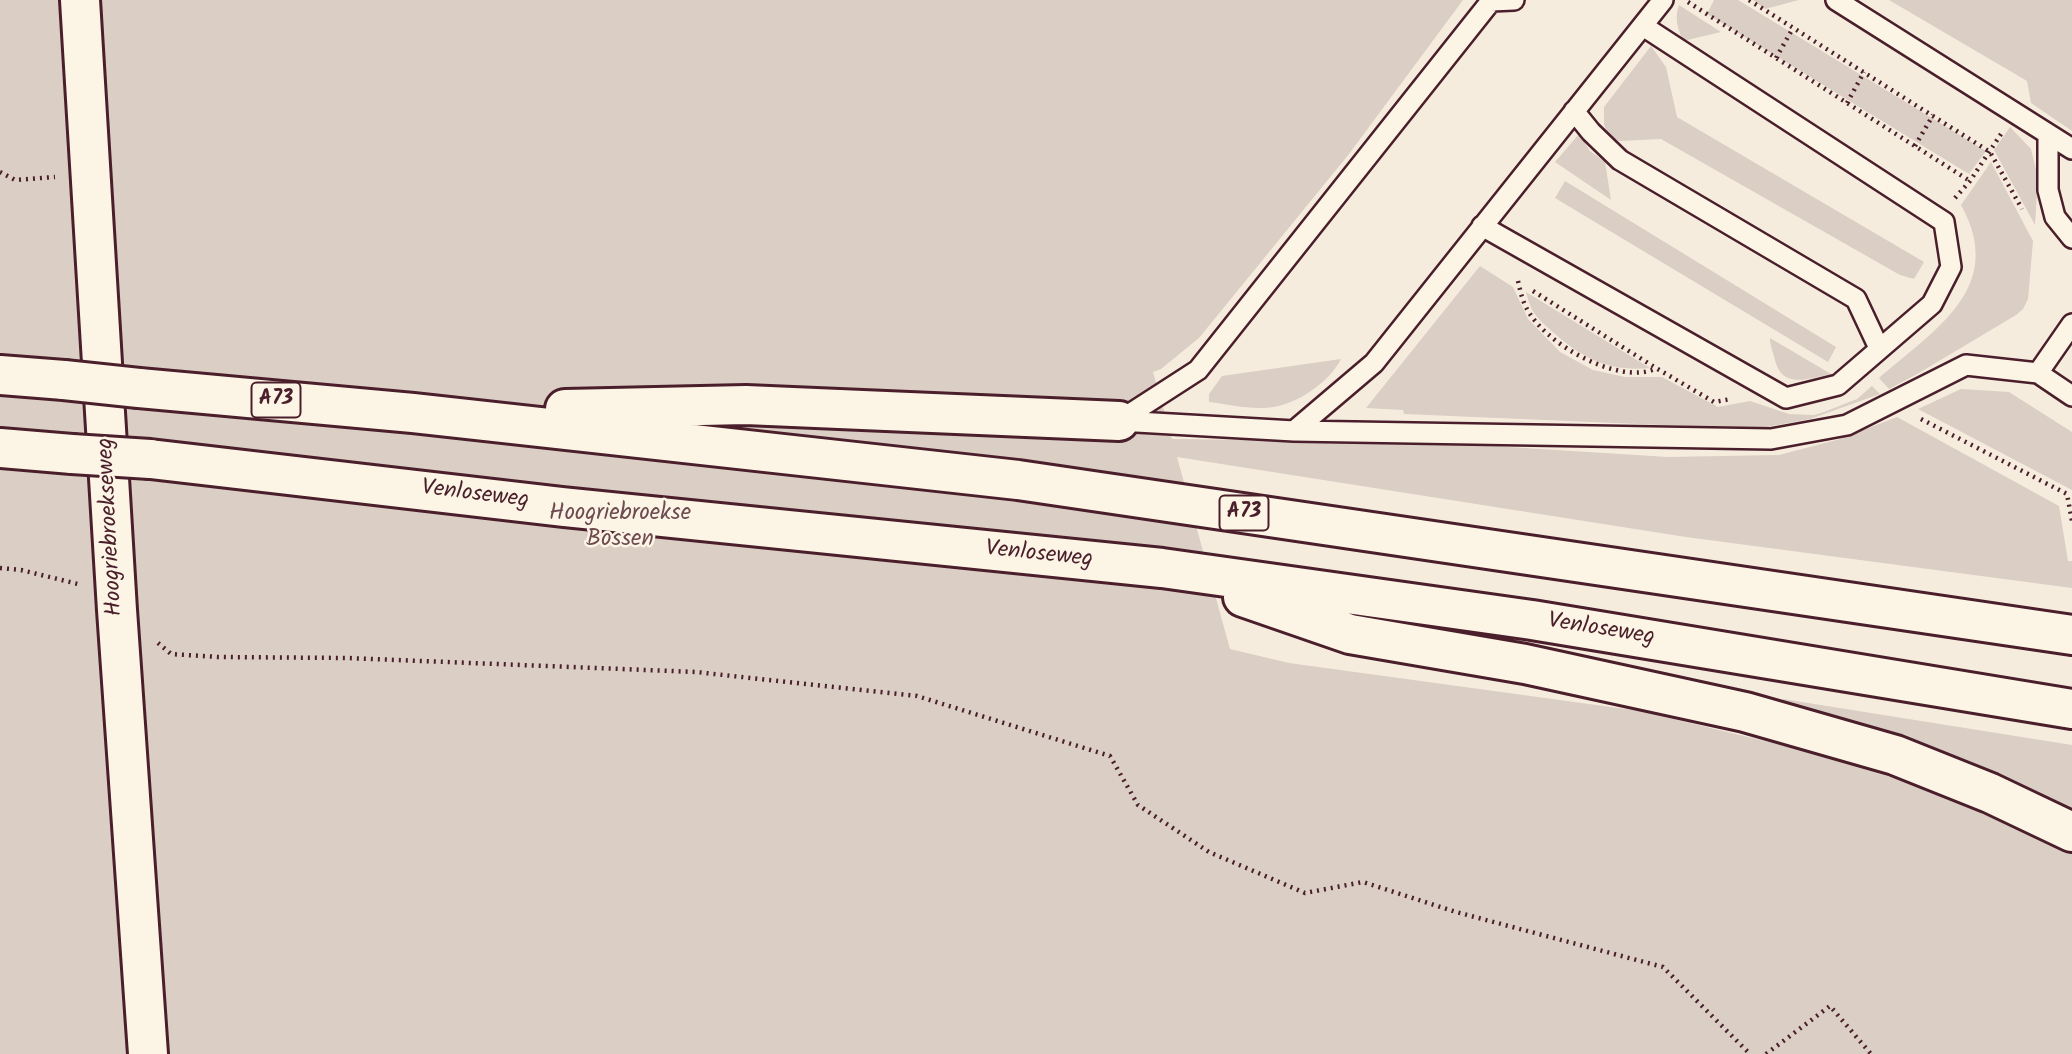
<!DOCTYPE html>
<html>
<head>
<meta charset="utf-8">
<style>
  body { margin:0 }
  canvas { display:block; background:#f5ecde }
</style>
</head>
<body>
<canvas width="2072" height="1054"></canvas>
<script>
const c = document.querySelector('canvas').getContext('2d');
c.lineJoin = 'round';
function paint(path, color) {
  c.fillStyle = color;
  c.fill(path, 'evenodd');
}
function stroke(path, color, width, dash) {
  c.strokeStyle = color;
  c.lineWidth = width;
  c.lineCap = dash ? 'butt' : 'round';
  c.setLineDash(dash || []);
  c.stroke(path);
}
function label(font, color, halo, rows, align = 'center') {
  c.font = font + ' Kalam,sans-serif';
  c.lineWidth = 5;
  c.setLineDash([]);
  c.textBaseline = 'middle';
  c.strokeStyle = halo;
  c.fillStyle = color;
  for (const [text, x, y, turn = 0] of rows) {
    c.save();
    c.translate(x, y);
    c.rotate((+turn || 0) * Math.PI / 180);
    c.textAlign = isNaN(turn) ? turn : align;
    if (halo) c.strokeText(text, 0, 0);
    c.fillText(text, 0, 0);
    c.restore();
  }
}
paint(new Path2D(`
  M0 0H1463L1349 154 1199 338 1161 369 1153 372 1172 439 1429 442 1668 457 1779 455 1840 439 1897 417 2059 506 2068 561H2072V588L1686 537 1177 457 1230 649 1289 663 1640 711 1798 749 1982 805 2072 852V1054H0Z
  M1714 0H1738L1986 151 1969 174 1707 14Z
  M1753 0H1799L1765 9Z
  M1889 0H2072V131L2031 103 2027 81Z
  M1679 5 1721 32 1683 41C1678 30 1674 18 1679 5Z
  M1651 46 1666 67 1677 117 1924 262 1914 279 1900 275 1661 139 1619 141 1609 135 1604 125V107Z
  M2010 127 2031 149 2038 177 2035 225 1994 150Z
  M1579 134 1590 151 1605 162 1611 200 1555 162Z
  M1991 162 2033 241 2028 299 2023 309 2016 315 1919 373 1889 389 1879 378C1935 329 2007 288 1961 205Z
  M1565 181 1836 347 1828 362 1555 198Z
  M1480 266 1513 287 1528 319 1560 352 1593 370 1625 377H1662L1718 407 1750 401 1789 414 1814 415 1824 412 1857 399 1872 386 1880 394 1810 419 1756 429 1404 414 1403 410 1366 408Z
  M1526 292 1650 368C1610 372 1583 359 1554 333 1547 327 1539 320 1534 313 1530 307 1528 299 1526 292Z
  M1770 338 1831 374C1807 379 1782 389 1775 360 1773 352 1770 345 1770 338Z
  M1341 359C1328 385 1289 410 1259 408 1242 408 1226 404 1209 402V394L1222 376Z
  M1961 389 2009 392 2072 432V490L1918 409Z
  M1783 699 2072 745V810L1779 708Z`), '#dbcec4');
const service = new Path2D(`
  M1836 0 2072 149
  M1574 111 1591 132 1620 160 1856 299 1879 348
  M2048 134V190L2055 217 2072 238
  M1482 226 1786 398 1838 385 1932 304 1951 267 1944 222 1643 26
  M2038 373 2072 324
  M1119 421 1294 431 1771 439 1847 425 1966 365 2038 373 2072 396
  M1119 421 1198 370 1491 1 1514 0
  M1294 431 1374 363 1663 0`);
const tertiary = new Path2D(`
  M80 0 117 610 148 1054`);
const motorway = new Path2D(`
  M0 375 64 380
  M139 388 413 413 1018 480 2072 635
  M565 409 746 405 1119 421
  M0 448 72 454
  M150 459 563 507 1162 568 1532 620 2072 709
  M1243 597 1350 634 1525 664 1745 712 1895 755 1990 793 2072 832`);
stroke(service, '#4a1f2b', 24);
stroke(tertiary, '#4a1f2b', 44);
stroke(motorway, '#4a1f2b', 44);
stroke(new Path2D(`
  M1749 0 1990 152 2022 209
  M1688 2 1970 181
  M1776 58 1793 28
  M1847 103 1864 72
  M1915 146 1933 115
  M0 172 15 180 55 177
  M1955 198 1970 181 2001 134
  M1518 281C1520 290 1522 299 1526 307 1543 343 1617 385 1655 369
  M1533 291 1656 368 1714 402 1731 399
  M1921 419 2067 494 2072 521
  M0 568 21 570 78 584
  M158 643 171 654 218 657 347 658 696 672 917 696 1110 756 1138 805 1209 852 1305 893 1363 882 1456 912 1663 967 1750 1054
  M1766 1054 1830 1006 1871 1054`), '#4a1f2b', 4.5, [2, 5]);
stroke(service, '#fcf5e5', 19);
stroke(tertiary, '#fcf5e5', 38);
stroke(motorway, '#fcf5e5', 38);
const motorwayBridge = new Path2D(`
  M64 380 139 388
  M72 454 150 459`);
stroke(motorwayBridge, '#4a1f2b', 44, []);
stroke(motorwayBridge, '#fcf5e5', 38);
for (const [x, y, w] of [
  [276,400,49],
  [1244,513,49]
]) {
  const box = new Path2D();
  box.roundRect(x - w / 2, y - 17.5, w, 35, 5);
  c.fillStyle = '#fcf5e5';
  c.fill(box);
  stroke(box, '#4a1f2b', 2);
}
label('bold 21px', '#4a1f2b', null, [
  ["A73",276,400],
  ["A73",1244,513]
]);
label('23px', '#4a1f2b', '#fcf5e5', [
  ["Venloseweg",475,496,7],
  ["Hoogriebroekseweg",112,527,-93],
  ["Venloseweg",1039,556,6],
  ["Venloseweg",1601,631,9]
]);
label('23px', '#6e4b51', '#fcf5e5', [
  ["Hoogriebroekse",620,515],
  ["Bossen",620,541]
]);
</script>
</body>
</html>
